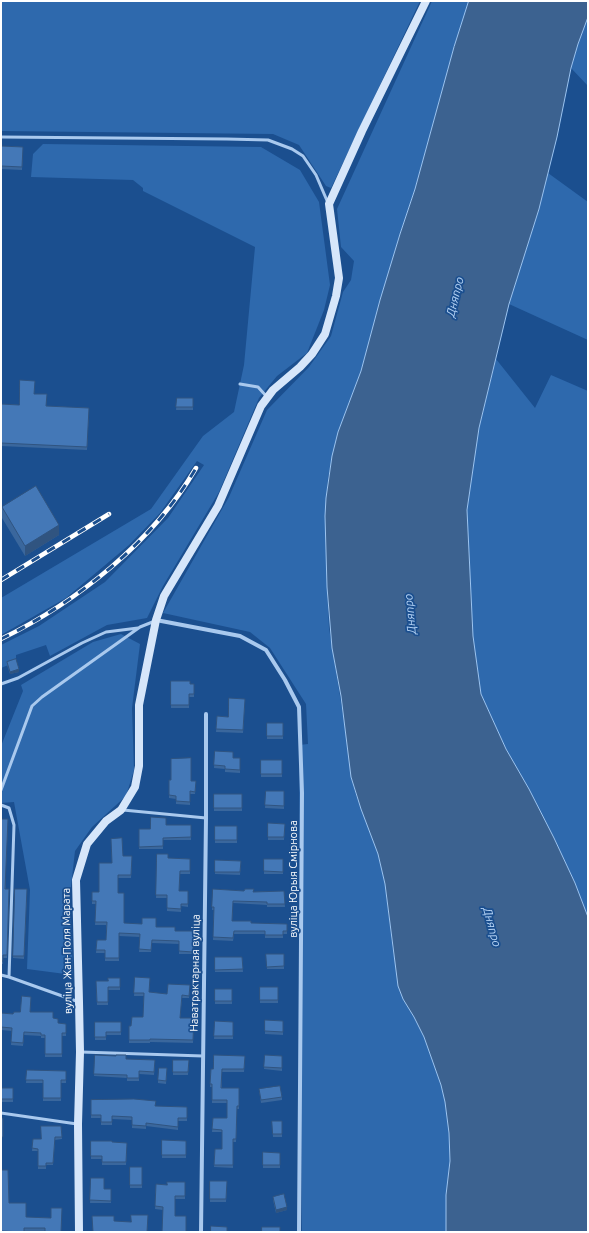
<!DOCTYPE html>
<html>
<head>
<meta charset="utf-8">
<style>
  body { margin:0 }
  #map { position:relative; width:589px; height:1233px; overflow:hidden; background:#1b4f8f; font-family:Ubuntu,sans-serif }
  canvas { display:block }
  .frame { position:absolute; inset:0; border:2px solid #fff; pointer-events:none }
</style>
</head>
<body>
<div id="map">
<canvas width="589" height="1233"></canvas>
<div class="frame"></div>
</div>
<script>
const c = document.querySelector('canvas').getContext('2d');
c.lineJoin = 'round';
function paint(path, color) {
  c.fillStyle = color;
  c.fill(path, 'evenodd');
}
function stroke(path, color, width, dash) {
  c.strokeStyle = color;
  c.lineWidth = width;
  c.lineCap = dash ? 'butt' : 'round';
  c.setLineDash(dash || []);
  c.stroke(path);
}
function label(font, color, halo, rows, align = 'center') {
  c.font = font + ' Ubuntu,sans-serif';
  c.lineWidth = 3.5;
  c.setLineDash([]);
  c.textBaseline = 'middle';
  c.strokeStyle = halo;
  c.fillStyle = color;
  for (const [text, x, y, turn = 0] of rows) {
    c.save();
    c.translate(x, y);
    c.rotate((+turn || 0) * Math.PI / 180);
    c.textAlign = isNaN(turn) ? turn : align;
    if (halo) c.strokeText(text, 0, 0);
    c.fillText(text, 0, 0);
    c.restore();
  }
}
paint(new Path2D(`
  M1 1H420L331 188 326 186 299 145 273 134 1 131Z
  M432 1H469L454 47 415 189 400 234 380 300 361 371 338 432 328 478 325 516 327 587 329 628 345 727 351 777 356 795 378 854 385 884 393 951 403 999 414 1017 424 1037 441 1085 445 1102 449 1133 450 1161 446 1195V1232H302L299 745 308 744 306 704 270 648 250 632 163 613 229 497 267 410 309 367 331 336 343 292 351 280 354 261 341 247 337 209Z
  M588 17V86L571 68 578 44Z
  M43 144 261 147 300 170 319 202 330 285 324 310 307 353 277 376 259 398 219 492 163 586 147 618 107 625 50 656 46 645 16 655V662L1 668V645L39 626 105 582 168 518 204 465 197 461 160 513 129 545 66 598 1 635V598L151 509 203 436 234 412 244 365 255 247 143 191V188L133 180 31 177 33 154Z
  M548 173 588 202V340L509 304 539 209Z
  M496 359 535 408 551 375 588 391V917L575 883 554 838 529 789 506 749 481 694 473 636 467 510 479 428Z
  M121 634 140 644 132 708 134 770 126 796 92 827 75 851 70 895 73 975 27 969 30 890 14 802 1 803V746L23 691 21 685 93 642Z`), '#2e69ad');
const water = new Path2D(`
  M469 1H588V17L578 44 571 68 557 137 539 209 509 304 479 428 467 510 473 636 481 694 506 749 529 789 554 838 575 883 588 917V1232H446V1195L450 1161 449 1133 445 1102 441 1085 424 1037 414 1017 403 999 398 986 385 884 378 854 361 809 351 777 341 696 332 648 327 587 325 516 326 498 332 456 338 432 361 371 380 300 400 234 415 189 454 47Z`);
paint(water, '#3c6290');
stroke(water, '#9cc4f0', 1);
stroke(new Path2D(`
  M1 137 227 139 268 140 292 149 303 156 316 175 328 203
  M240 384 258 387 267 397
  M1 684 18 678 82 643 106 632 138 628
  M1 790 32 706 42 697 140 627 155 621
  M1 805 9 808 14 825 9 977 1 975
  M123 810 206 818
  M9 977 79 1002
  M81 1052 203 1056
  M1 1113 77 1124`), '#a9c9ee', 3);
stroke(new Path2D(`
  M156 620 240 636 266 650 285 680 299 707 302 793 299 1232
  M201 1232 206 818V714`), '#a9c9ee', 4);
stroke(new Path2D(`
  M79 1232 78 1124 80 1052 79 1002 76 880 87 844 106 821 121 810 135 787 139 766V705L156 620 164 596 218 506 261 406 273 390 300 367 312 354 325 334 336 296 339 278 329 204 362 131 426 1`), '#d6e6fa', 8);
const rail = new Path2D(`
  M1 580 109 514
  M1 639C77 602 153 542 196 468`);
stroke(rail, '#fff', 4.5);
stroke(rail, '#1b4f8f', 3, [9]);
paint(new Path2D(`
  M1 146 23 147 22 170 1 169Z
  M34 394 47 406 89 408 87 450 1 446V404L19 405Z
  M177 398H193V410H176Z
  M2 507 59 535 25 556 2 518Z
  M7 662 19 672 10 674 7 665Z
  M171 681 190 684H194V697H189V708H171Z
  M245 699 243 733 216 732 217 716 228 717Z
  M267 723H283V739H267Z
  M215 751 233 758H240V773L225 772V769L214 768Z
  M261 760H282V777H261Z
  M169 780 196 781 195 794H190V805L176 804V799L169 798Z
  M266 791H284V809L265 808Z
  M214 794H242V811H214Z
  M1 819 6 889H9L7 958H3V964H1Z
  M268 823 285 824 284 840H268Z
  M166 825H191V840H163V849H139V829H150Z
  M215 826H237V843H215Z
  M157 854 168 858 190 859V874H180L179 891H188V907L181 906V912L167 911V898H156Z
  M123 856H132L131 878H118V893L124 923 156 927 175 931H194L193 954H179V944L152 943 151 952H139L140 937 119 936V961H105V953H96L97 940H106V925H95L96 904H92V892H99L112 863Z
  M264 859H283V874H264Z
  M215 860 241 861 240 875 215 874Z
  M15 889H27L24 959 13 958Z
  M213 889 253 892 284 891 285 907H267V905L233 903 232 921 251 923 287 924V934H283V938H265V934H234L233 941 213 940 214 910H212Z
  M266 954H284V969H267Z
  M215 957H242L243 972H215Z
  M135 977 149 992 167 994 190 985 189 998H182L180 1018H194L193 1043 150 1042V1043H129V1026H131L143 1017 144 996H134Z
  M120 978V990H108V1005H97L96 981H108Z
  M260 987H278V1003H260Z
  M215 989H232V1004H215Z
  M20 1012H30L53 1018 58 1023 66 1024V1036H62V1057H45V1038H41V1036L24 1035 23 1046 11 1045 12 1031 1 1030V1013L13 1014Z
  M265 1020 283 1021V1035L265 1034Z
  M215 1021 233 1022V1039H214Z
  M95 1022H121V1035H106V1040H95Z
  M95 1055 126 1059 155 1060 154 1075 139 1074V1081H127V1078L94 1076Z
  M265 1055 282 1056V1071L264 1069Z
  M245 1056 244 1072H222V1088H239V1109H237L236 1142H233V1168L214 1167 215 1149H222V1132H212L213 1118H227V1103H212V1087H210L211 1069H213Z
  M173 1060H189L188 1075H173Z
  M167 1068 166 1084 158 1083V1080Z
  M27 1070 66 1071V1083H61V1101H43V1083H26Z
  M1 1088H13V1102H1Z
  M259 1089 282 1097V1100L261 1103Z
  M91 1100 156 1106 187 1107V1121H178V1130L146 1126V1129L132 1128V1120L112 1119V1125H101V1118H91Z
  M272 1121H282V1137H273Z
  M61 1126 62 1139 55 1140 53 1165H46V1169H38V1151H32L33 1139H41Z
  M162 1140 186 1141V1158H162Z
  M91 1141 127 1143 126 1165H102V1159H91Z
  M263 1152 280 1153V1168H263Z
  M130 1167H142V1188H130Z
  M1 1170 9 1203 26 1217 51 1218 62 1208 45 1231H24V1232H1Z
  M91 1178 104 1189H111V1203H90Z
  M210 1181H227L226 1202H210Z
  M185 1182V1199H175L163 1210 155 1209 156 1184 167 1185Z
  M273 1197 287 1210 276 1213 273 1200Z`), '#3a679d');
paint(new Path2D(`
  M59 525V535L25 556V546Z
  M19 669V672L10 674V672Z
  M287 1207V1210L276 1213V1210Z`), '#305480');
const building = new Path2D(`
  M1 146 23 147 22 167 1 166Z
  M20 380 35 381 34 394H47L46 406 89 408 87 447 1 443V404L19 405Z
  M177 398H193V407H176Z
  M36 486 59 525 25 546 2 507Z
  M16 659 19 669 10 672 7 662Z
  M171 681H190V684H194V694H189V705H171Z
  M229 698 245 699 243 730 216 729 217 716 228 717Z
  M267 723H283V736H267Z
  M215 751 233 752V758H240V770L225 769V766L214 765Z
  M191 758V781H196L195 792 190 791V802L176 801V796L169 795V780H171V759Z
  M261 760H282V774H261Z
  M266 791H284V806L265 805Z
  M214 794H242V808H214Z
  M151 817 166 818V825H191V837L163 838V846L139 847V829H150Z
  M1 819H8L5 889H9L7 955H3V961H1Z
  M268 823 285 824 284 837H268Z
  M215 826H237V840H215Z
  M122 838 123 856H132L131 875H118V893H124V923L142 924V918H156V927H175V931H194L193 952 179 951V941L152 940 151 950 139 949 140 934 119 933V958H105V950H96L97 940H106L107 922H95L96 901H92V892H99V863H112L111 839Z
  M157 854H168V858L190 859V871H180L179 891H188V904H181V909L167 908V895H156Z
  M264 859H283V872L264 871Z
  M215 860 241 861 240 872H215Z
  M15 889H27L24 956H13Z
  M213 889 244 891 245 889H254L253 892 284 891 285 904H267V902L233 901 232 921H251V923L287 924V931H283V935H265V931H234L233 938 213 937 214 907H212Z
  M266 954H284V966L267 967Z
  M215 957H242L243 969 215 970Z
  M135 977 150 978 149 992 167 994 168 984 190 985 189 996 182 995 180 1018H194L193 1040 150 1039V1040H129V1026H131L132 1017H143L144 993H134Z
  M108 978H120V987H108V1002H97L96 981H108Z
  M260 987H278V1000H260Z
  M215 989H232V1001H215Z
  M22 996 31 997 30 1012H53V1018L58 1019V1023L66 1024V1033H62V1054H45V1035H41V1033L24 1032 23 1043 11 1042 12 1028 1 1027V1013L13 1014 14 1012H20Z
  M265 1020 283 1021V1032L265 1031Z
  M215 1021 233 1022V1036H214Z
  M95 1022H121V1032H106V1037H95Z
  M95 1055 116 1056V1055H126V1059L155 1060 154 1072 139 1071V1078H127V1075L94 1074Z
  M214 1055 245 1056 244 1069H222L221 1088H239V1106H237L236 1139H233V1165H214L215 1149H222V1130L212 1129 213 1118H227V1100H212V1084H210L211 1069H213Z
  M265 1055 282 1056V1068L264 1067Z
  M173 1060H189L188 1072H173Z
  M159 1068H167L166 1081 158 1080Z
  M27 1070 66 1071V1080H61V1098H43V1080H26Z
  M280 1086 282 1097 261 1100 259 1089Z
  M1 1088H13V1099H1Z
  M134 1099 156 1101 155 1106 187 1107V1118H178V1127L146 1123V1126L132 1125V1117L112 1116V1122H101V1115H91V1100Z
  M1 1118H3V1137H1Z
  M272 1121H282V1134H273Z
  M41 1126H61L62 1137H55L53 1163H46V1166H38V1149L32 1148 33 1139H41Z
  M162 1140 186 1141V1155H162Z
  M91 1141H112V1142L127 1143 126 1162H102V1156H91Z
  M263 1152 280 1153V1165H263Z
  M130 1167H142V1185H130Z
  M1 1170H8L9 1203H26V1217L51 1218V1208H62L61 1232H45V1228H24V1232L1 1231Z
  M91 1178H104V1189H111V1201L90 1200Z
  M210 1181H227L226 1199H210Z
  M167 1182H185V1196H175V1216H186V1232H162L163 1207 155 1206 156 1184 167 1185Z
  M284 1194 287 1207 276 1210 273 1197Z
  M131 1215H148L147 1232H93L92 1216H114V1221L131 1222Z
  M211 1226 227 1227V1232H211Z
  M262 1227H280V1232H262Z`);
paint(building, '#4478b7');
stroke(building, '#305480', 1);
label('11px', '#fff', '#1b4f8f', [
  ["вуліца Юрыя Смірнова",293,879,-90],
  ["вуліца Жан-Поля Марата",67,951,-91],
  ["Наватрактарная вуліца",195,973,-89]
]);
label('italic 12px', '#b5d3f5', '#1b4f8f', [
  ["Дняпро",455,297,-76],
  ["Дняпро",410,614,-95],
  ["Дняпро",492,927,75]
]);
</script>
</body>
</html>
